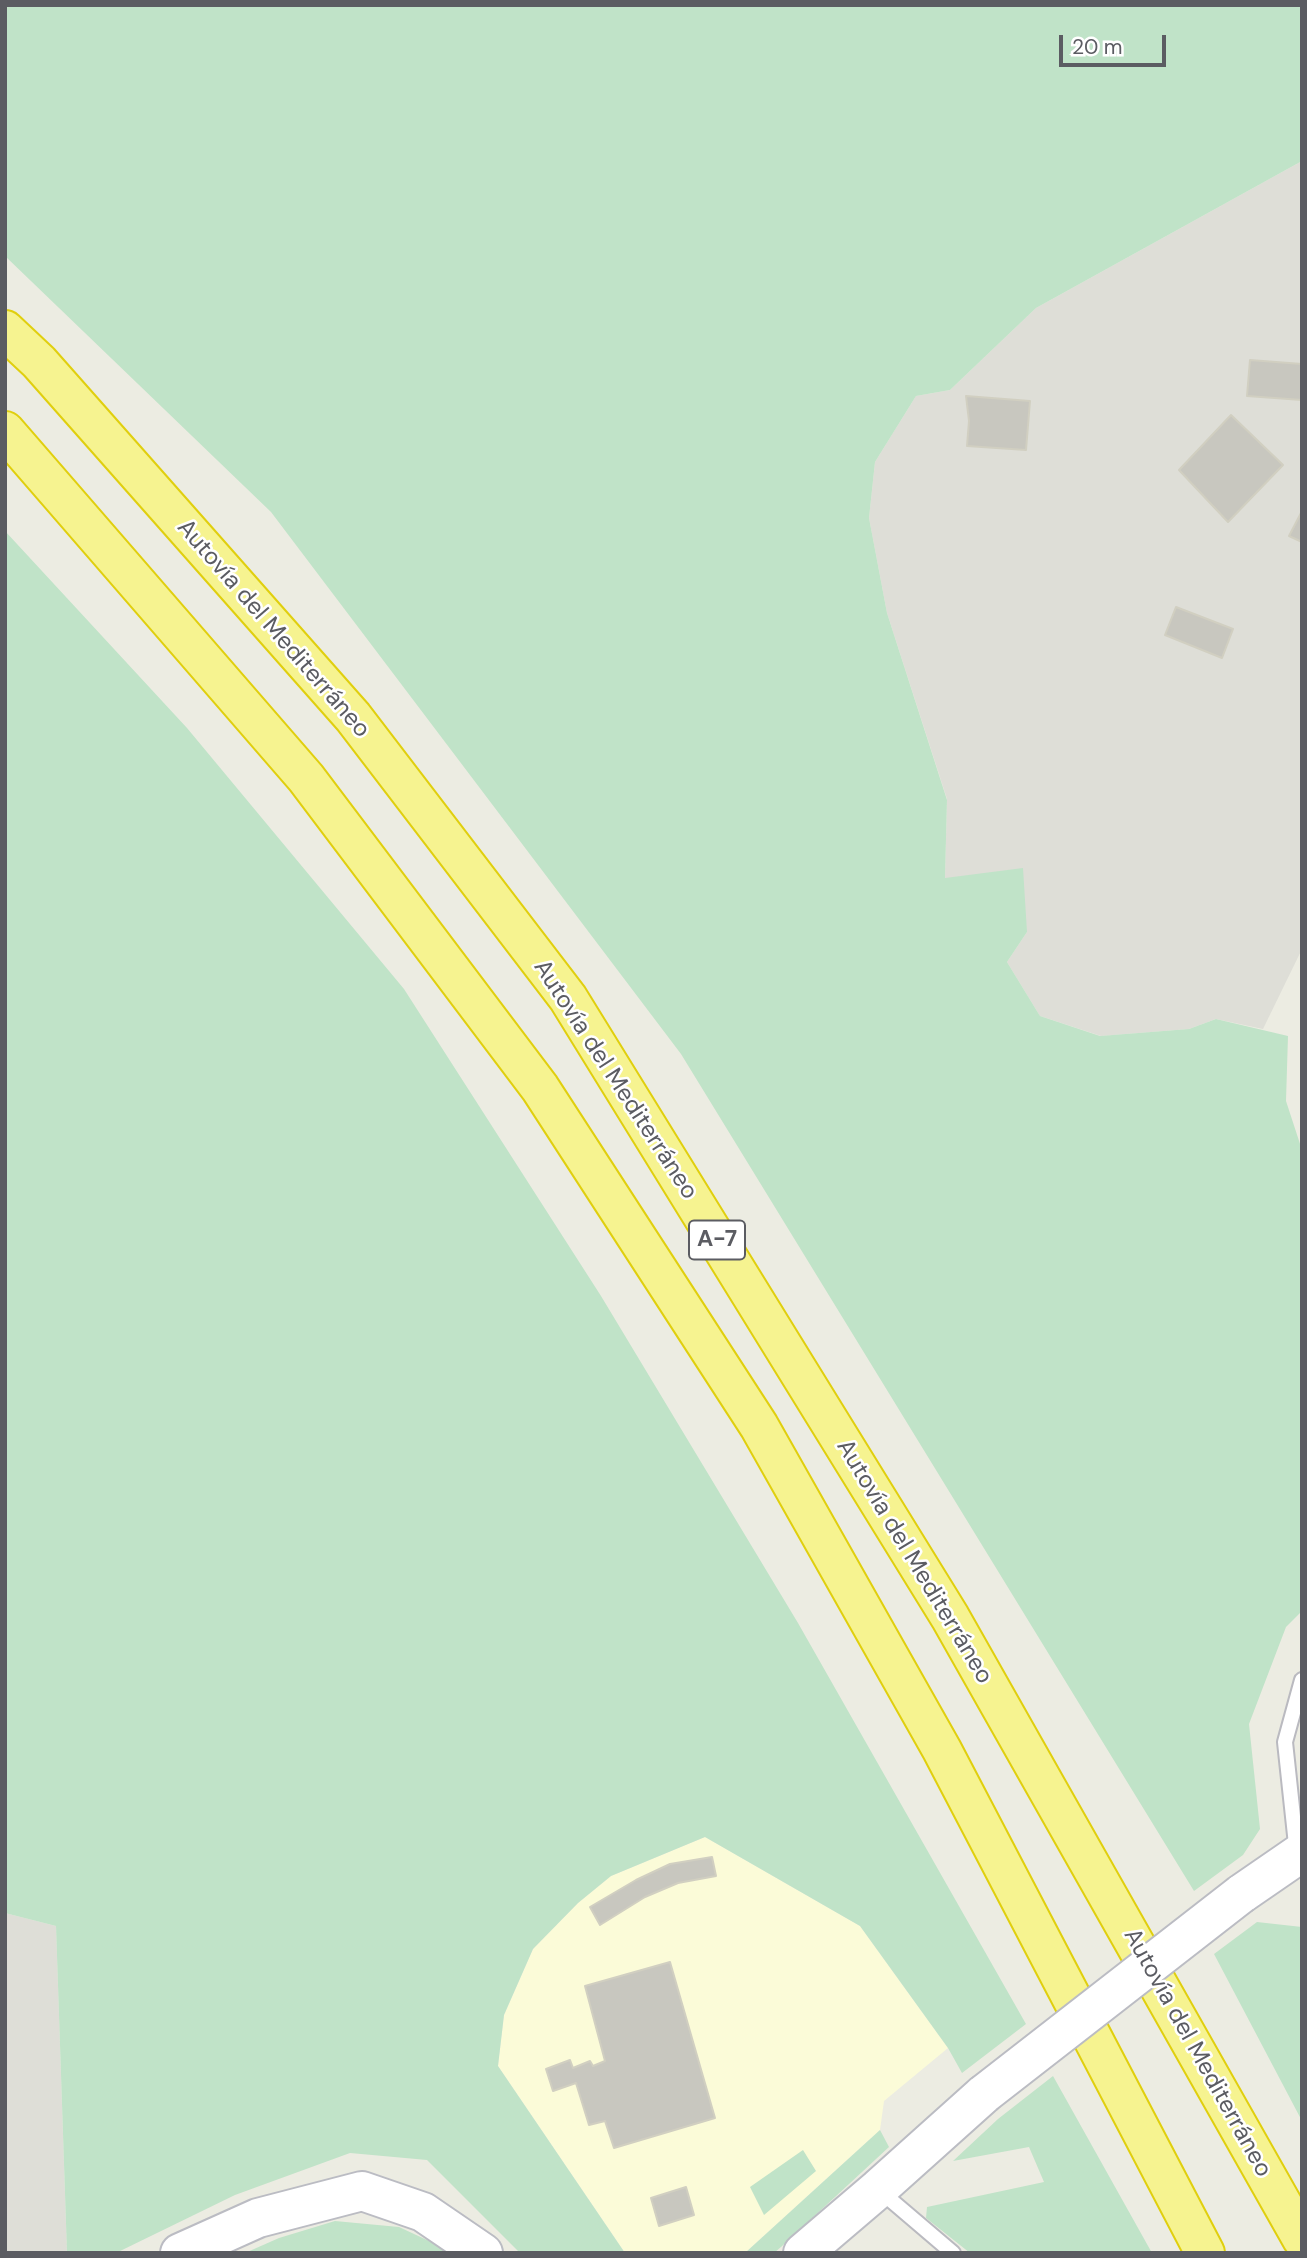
<!DOCTYPE html>
<html>
<head>
<meta charset="utf-8">
<style>
  body { margin:0 }
  #map { position:relative; width:1307px; height:2258px; overflow:hidden; background:#ecece2; font-family:"DM Sans",sans-serif }
  canvas { display:block }
  .frame { position:absolute; inset:0; border:7px solid #5b5c62; pointer-events:none }
  .scale { position:absolute; left:1059px; top:35px; width:107px; height:32px; box-sizing:border-box; border:4px solid #5b5c62; border-top:0; padding-left:9px; font-size:21px; line-height:24px; white-space:nowrap; color:#5b5c62; -webkit-text-stroke:5px #fff; paint-order:stroke }
</style>
</head>
<body>
<div id="map">
<canvas width="1307" height="2258"></canvas>
<div class="frame"></div>
<div class="scale">20 m</div>
</div>
<script>
const c = document.querySelector('canvas').getContext('2d');
c.lineJoin = 'round';
function paint(path, color) {
  c.fillStyle = color;
  c.fill(path, 'evenodd');
}
function stroke(path, color, width, dash) {
  c.strokeStyle = color;
  c.lineWidth = width;
  c.lineCap = dash ? 'butt' : 'round';
  c.setLineDash(dash || []);
  c.stroke(path);
}
function label(font, color, halo, rows, align = 'center') {
  c.font = font + ' "DM Sans",sans-serif';
  c.lineWidth = 5;
  c.setLineDash([]);
  c.textBaseline = 'middle';
  c.strokeStyle = halo;
  c.fillStyle = color;
  for (const [text, x, y, turn = 0] of rows) {
    c.save();
    c.translate(x, y);
    c.rotate((+turn || 0) * Math.PI / 180);
    c.textAlign = isNaN(turn) ? turn : align;
    if (halo) c.strokeText(text, 0, 0);
    c.fillText(text, 0, 0);
    c.restore();
  }
}
paint(new Path2D(`
  M705 1837 860 1926 948 2048 884 2101 880 2130 745 2253H625L498 2066 504 2015 533 1949 578 1903 611 1876Z`), '#fbfbd8');
paint(new Path2D(`
  M1302 161V949L1263 1029 1216 1019 1189 1029 1101 1036 1040 1016 1007 962 1027 932 945 879 947 799 887 613 869 518 875 462 916 396 950 390 1036 308Z
  M5 1913 56 1926 67 2253H5Z`), '#deded7');
paint(new Path2D(`
  M5 5H1302V161L1036 308 950 390 916 396 875 462 869 518 887 613 947 800 945 878 1023 868 1027 932 1007 962 1040 1016 1100 1036 1189 1029 1216 1019 1288 1036 1286 1101 1302 1150V1611L1286 1627 1249 1724 1260 1829 1243 1855 1194 1891 681 1054 271 512 5 256Z
  M5 531 187 728 404 989 601 1296 798 1623 1026 2024 962 2073 948 2048 860 1926 705 1837 611 1876 578 1903 533 1949 504 2015 498 2066 625 2253H520L427 2160 350 2153 235 2195 116 2253H67L56 1926 5 1913Z
  M1257 1922 1302 1927V2121L1214 1954Z
  M1053 2076 1152 2253H970L926 2218 927 2207 1044 2182 1029 2147 953 2161 998 2119Z
  M880 2130 889 2147 781 2247 774 2253H745Z
  M803 2150 816 2171 764 2215 750 2187Z
  M335 2221 399 2227 455 2253H245L279 2238Z`), '#c0e3c8');
const building = new Path2D(`
  M1250 360 1302 364V400L1247 396Z
  M966 396 1030 401 1026 450 967 446 969 421Z
  M1231 415 1283 465 1228 522 1179 470Z
  M1302 511V542L1289 536Z
  M1176 607 1233 629 1222 658 1165 635Z
  M712 1857 716 1876 678 1883 645 1897 600 1925 590 1907 636 1880 670 1864Z
  M670 1962 715 2118 614 2148 605 2121 589 2125 576 2083 553 2091 546 2069 570 2060 573 2068 590 2061 593 2066 605 2061 585 1986Z
  M686 2187 694 2215 659 2226 651 2198Z`);
paint(building, '#c8c7bf');
stroke(building, '#d1cfc1', 2);
const lane = new Path2D(`
  M1297 1854 1285 1742 1302 1680
  M879 2190 953 2253`);
const secondary = new Path2D(`
  M1241 1894 1302 1852
  M180 2253 258 2218 362 2191 423 2212 483 2253
  M803 2253 878 2189 984 2094`);
const highway = new Path2D(`
  M5 330 39 362 353 717 568 998 950 1617 1302 2239
  M5 431 306 778 540 1088 759 1426 942 1750 1205 2253`);
stroke(lane, '#babac0', 18);
stroke(secondary, '#bbbcc3', 42);
stroke(highway, '#e0cf0e', 42);
stroke(lane, '#fff', 14);
stroke(secondary, '#fff', 38);
stroke(highway, '#f6f390', 38);
const secondaryBridge = new Path2D(`
  M984 2094 1241 1894`);
stroke(secondaryBridge, '#bbbcc3', 42, []);
stroke(secondaryBridge, '#fff', 38);
for (const [x, y, w] of [
  [717,1240,56]
]) {
  const box = new Path2D();
  box.roundRect(x - w / 2, y - 19.5, w, 39, 5);
  c.fillStyle = '#fff';
  c.fill(box);
  stroke(box, '#5b5c62', 2);
}
label('bold 23px', '#5b5c62', null, [
  ["A-7",717,1240]
]);
label('24px', '#5b5c62', '#fff', [
  ["Autovía del Mediterráneo",273,629,49],
  ["Autovía del Mediterráneo",615,1080,57],
  ["Autovía del Mediterráneo",914,1562,59],
  ["Autovía del Mediterráneo",1197,2053,61]
]);
</script>
</body>
</html>
